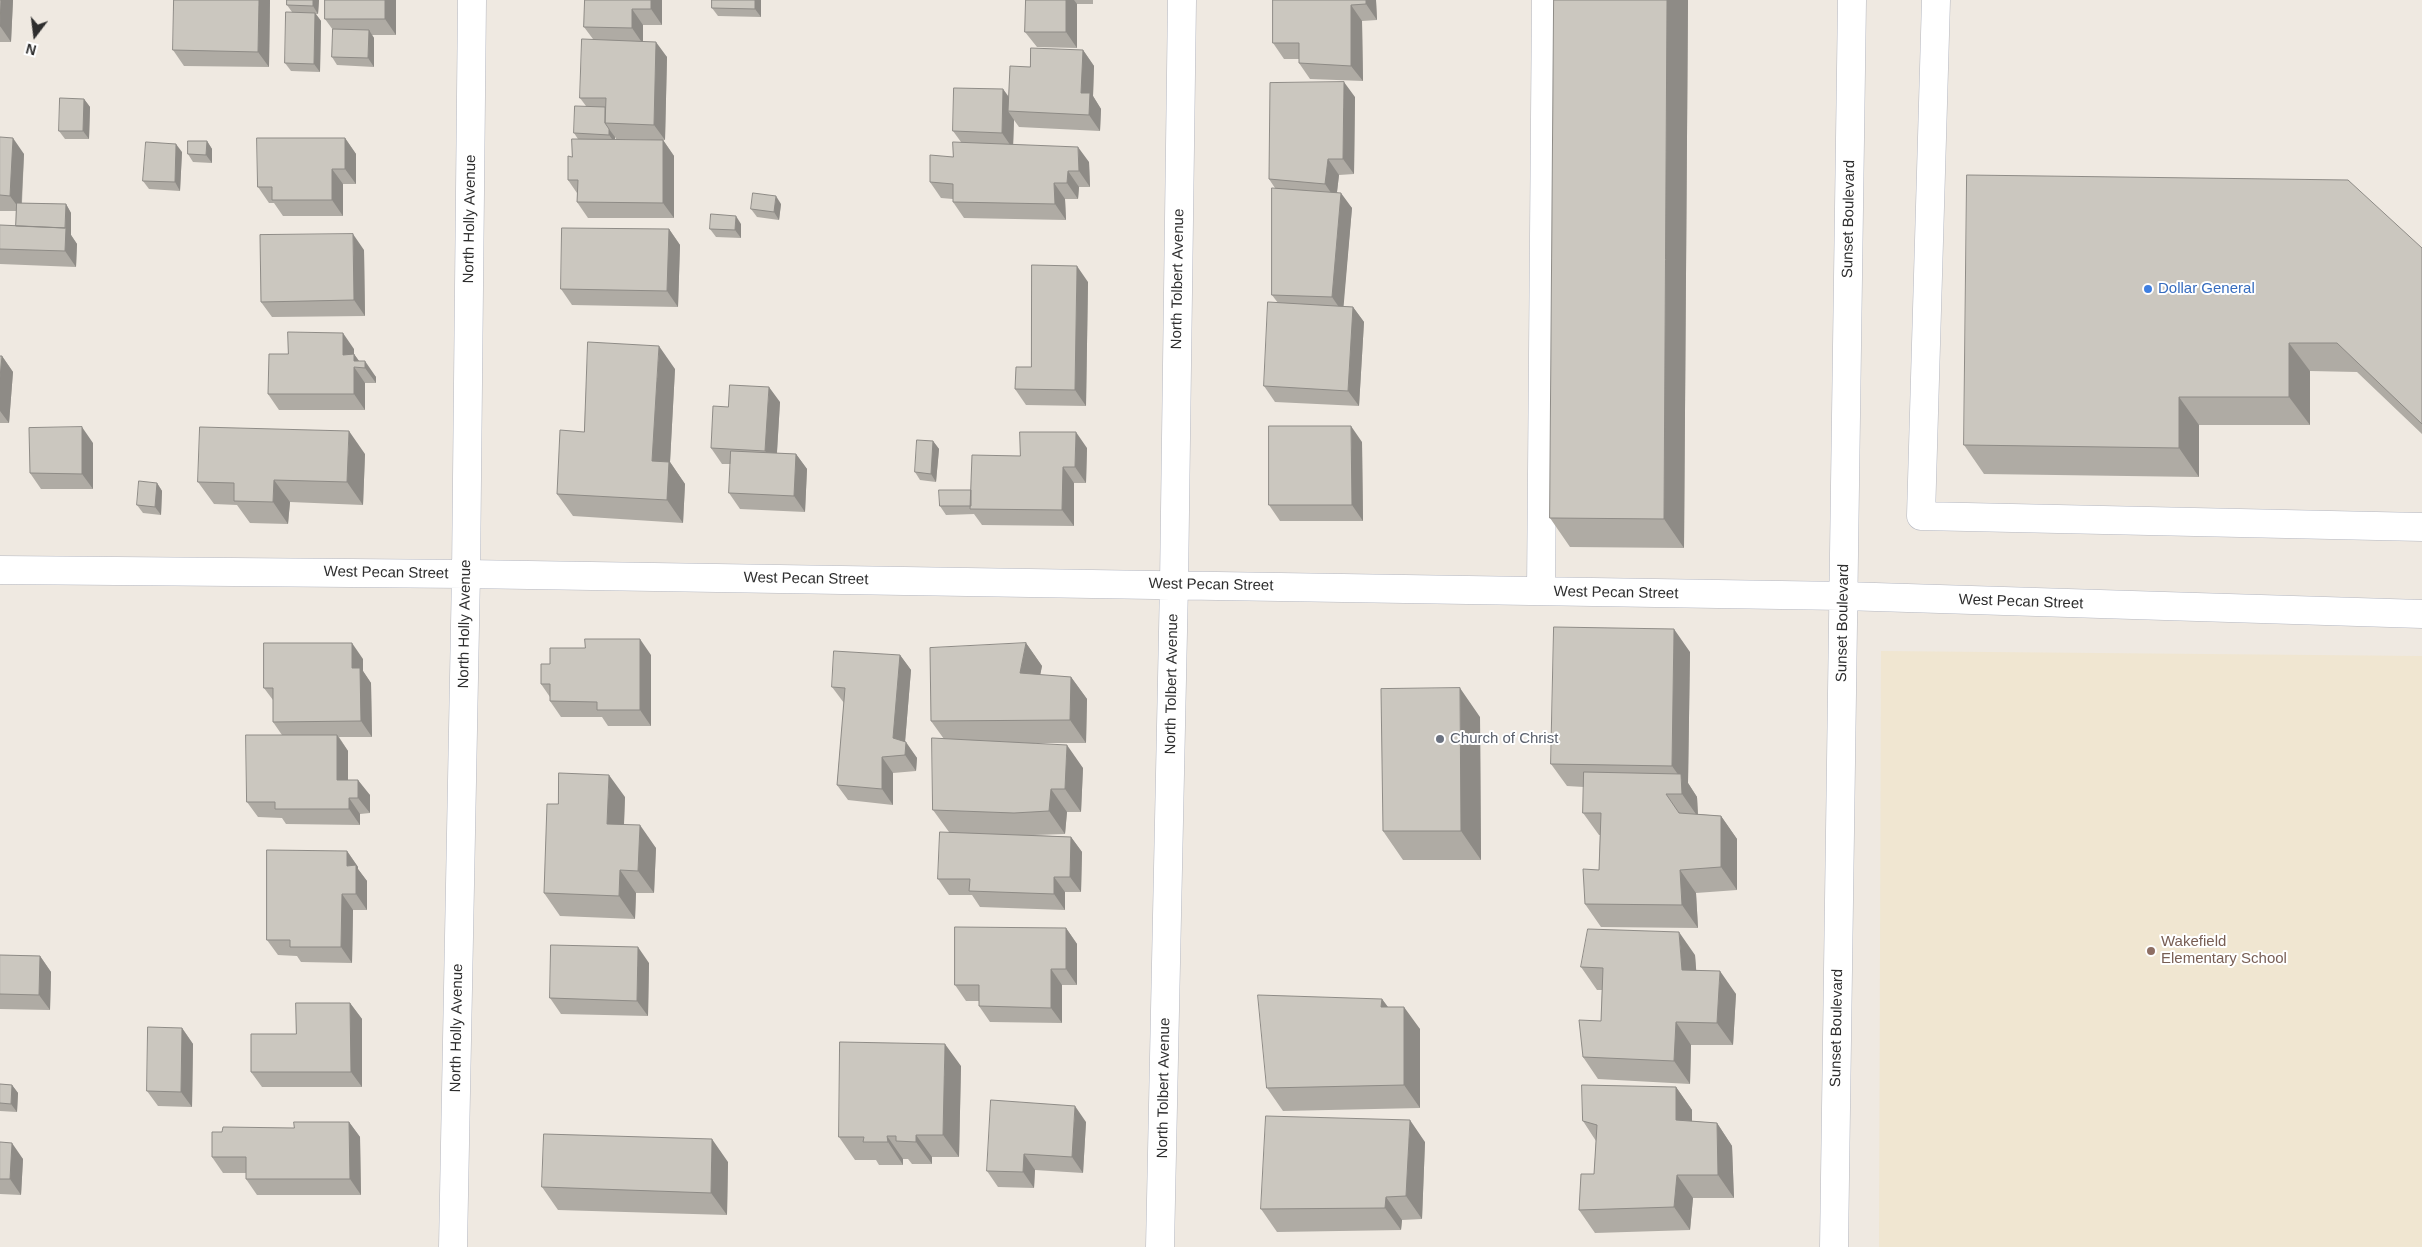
<!DOCTYPE html>
<html>
<head>
<meta charset="utf-8">
<style>
  body { margin:0 }
  #map { position:relative; width:2422px; height:1247px; overflow:hidden; background:#efe9e1; font-family:Helvetica,sans-serif }
  canvas { display:block }
  .north { position:absolute; left:10px; top:10px; width:50px; height:50px; -webkit-text-stroke:4px #fff; paint-order:stroke; rotate:195deg; font-size:14px; font-weight:700; line-height:20px; text-align:center; color:#2e2e2e }
  .north::after { content:''; display:block; margin:auto; width:18px; height:22px; background:#2e2e2e; clip-path:polygon(50% 0,100% 100%,50% 72%,0 100%) }
</style>
</head>
<body>
<div id="map">
<canvas width="2422" height="1247"></canvas>
<div class="north">N</div>
</div>
<script>
const c = document.querySelector('canvas').getContext('2d');
c.lineJoin = 'round';
function paint(path, color) {
  c.fillStyle = color;
  c.fill(path, 'evenodd');
}
function stroke(path, color, width, dash) {
  c.strokeStyle = color;
  c.lineWidth = width;
  c.lineCap = dash ? 'butt' : 'round';
  c.setLineDash(dash || []);
  c.stroke(path);
}
function label(font, color, halo, rows, align = 'center') {
  c.font = font + ' Helvetica,sans-serif';
  c.lineWidth = 4;
  c.setLineDash([]);
  c.textBaseline = 'middle';
  c.strokeStyle = halo;
  c.fillStyle = color;
  for (const [text, x, y, turn = 0] of rows) {
    c.save();
    c.translate(x, y);
    c.rotate((+turn || 0) * Math.PI / 180);
    c.textAlign = isNaN(turn) ? turn : align;
    if (halo) c.strokeText(text, 0, 0);
    c.fillText(text, 0, 0);
    c.restore();
  }
}
paint(new Path2D(`
  M1881 651 2422 656V1247H1879Z`), '#f0e6d1');
const minor = new Path2D(`
  M1936 0 1921 516 2422 527
  M0 570 466 574 1843 596 2422 614
  M1541 591 1546 0
  M453 1247 466 574 472 0
  M1160 1247 1174 584 1182 0
  M1834 1247 1852 0`);
stroke(minor, '#b4b7c1', 29);
stroke(minor, '#fff', 28);
paint(new Path2D(`
  M0 0H13L11 42H0Z
  M270 0 269 67 184 66 173 50Z
  M287 0H319L318 14H316L321 21 320 72 291 71 285 63 292 12 287 5Z
  M396 0V35H372L374 38V67L337 65 332 57 333 30 325 19Z
  M585 0H662V25H643V41L667 57 665 140H663L674 156V218H588L577 202V193L568 180 572 157 578 139 574 133 586 106 580 98 593 39 584 27ZM615 137 616 139 651 140H615Z
  M761 0V17L718 16 712 8Z
  M1026 0H1093V4H1077V48L1037 47 1025 32Z
  M1273 0H1376L1377 20 1362 21 1363 81 1310 79 1299 63V59H1284L1273 43Z
  M1554 0H1688L1684 548 1570 547 1550 518Z
  M1083 50 1094 66 1093 96 1101 109 1100 131 1019 127 1014 120 1013 144 1089 162 1090 187H1079L1078 199H1065L1066 220 964 218 953 202V199L941 198 930 182 953 157 961 142 953 131 1003 89 1009 97 1030 67Z
  M1355 97 1354 174 1339 175 1337 192 1352 208 1343 306 1353 307 1364 322 1359 406 1275 402 1264 386 1278 303 1272 295 1275 188 1269 179Z
  M84 99 90 107 89 139H65L59 131Z
  M0 137 24 154 22 203 66 204 71 213V235L77 244 76 267 0 264V225L16 226V211H0Z
  M345 138 356 154V184H343V216H283L274 203H269L258 187Z
  M207 141 212 149V163L193 162 188 154Z
  M182 152 180 191 149 189 143 181Z
  M781 204 779 220 757 217 751 209Z
  M741 224V238L716 237 710 229Z
  M669 229 680 245 678 307 572 305 561 289Z
  M2422 248V434L2357 372 2310 371V425H2199V477L1984 474 1964 445Z
  M364 250 365 316 272 317 261 302Z
  M1088 282 1086 406 1026 405 1015 389 1031 367Z
  M354 349V354L359 361 376 377V383H365V410H279L268 394 288 354Z
  M0 356H2L13 372 9 423H0Z
  M675 369 670 462 685 484 683 523 573 516 557 494 584 432Z
  M780 402 777 453 796 454 807 469 805 512 740 509 729 493 731 464H722L711 448 728 407Z
  M933 441 939 449 936 482 920 480 915 472Z
  M1362 442 1363 521H1280L1269 505Z
  M93 443V489H41L30 473Z
  M1087 448 1086 483H1074V526L982 525 974 514 946 515 940 506 971 490 1020 456Z
  M365 454 363 505 290 502 288 524 250 523 237 505 214 504 198 482Z
  M157 483 162 491 161 515 143 513 137 505Z
  M1026 643 1042 666 1040 675 1071 677 1087 699 1086 743H1034L1083 768 1081 812H1067L1065 834 1034 835 1071 837 1082 852 1081 892H1065V910L980 907 972 895H949L938 879 949 832 933 810 944 739 931 721Z
  M1690 652 1688 783 1697 797 1698 814 1721 816 1737 839V890L1696 893 1698 928 1601 927 1585 904 1599 870 1600 835H1599L1583 813 1584 787 1567 786 1551 764Z
  M651 655V726H608L602 717H561L550 701V697L541 684 550 664Z
  M900 655 911 670 905 742 917 758 916 771 893 773V805L848 800 837 785 844 703 832 687Z
  M363 659V671L371 683 372 737H339L348 751V780L370 795V813L360 814V825L286 824 282 818 258 817 247 802 282 735 273 722V700L264 688Z
  M1480 717 1481 860H1403L1383 831Z
  M625 797 624 825 656 848 654 893H636L635 919 560 916 544 893 558 804Z
  M347 851 358 867V869L367 881V910H353L352 963 301 962 297 956 278 955 267 940Z
  M1066 928 1077 944V985H1062V1023L990 1022 979 1006V1001H966L955 985Z
  M0 955 40 956 51 972 50 1010 0 1009Z
  M1695 955 1696 970 1736 994 1733 1045H1691L1690 1084 1598 1079 1583 1057 1601 1021 1602 990H1597L1581 967Z
  M649 963 648 1016 561 1014 550 998Z
  M1382 999 1388 1007 1420 1029V1108L1283 1111 1267 1088Z
  M350 1003 362 1019V1087H262L251 1072 296 1034Z
  M182 1028 193 1044 192 1107 158 1106 147 1091Z
  M961 1066 959 1157H932V1164H912L908 1159H903V1165H879L876 1160H855L839 1137Z
  M0 1084 12 1085 18 1093 17 1112 0 1111Z
  M1676 1087 1692 1110V1121L1717 1123 1732 1146 1734 1198H1693L1690 1230 1595 1233 1579 1210 1594 1174 1596 1141 1583 1121Z
  M349 1122 360 1137 361 1195H257L246 1179V1173H223L212 1157 222 1132 294 1128Z
  M1086 1122 1083 1173 1035 1170 1034 1188 998 1187 987 1171Z
  M0 1142 23 1159 21 1195 0 1194Z
  M1425 1142 1422 1219 1402 1220 1401 1230 1277 1232 1261 1209Z
  M728 1162 727 1215 558 1210 542 1187Z`), '#afaba4');
paint(new Path2D(`
  M1 0H13L11 42 0 26Z
  M259 0H270L269 67 258 52Z
  M313 0H319L318 14 313 6Z
  M385 0H396V35L385 19Z
  M651 0H662V25L651 9Z
  M755 0H761V17L755 9Z
  M1066 0H1074L1077 4V48L1066 32Z
  M1366 0H1376L1377 20 1366 4Z
  M1667 0H1688L1684 548 1664 519Z
  M1351 5 1362 21 1363 81 1351 66Z
  M632 9 643 25V44L632 28Z
  M315 13 321 21 320 72 314 64Z
  M369 30 374 38V67L368 58Z
  M656 42 667 57 665 140 654 125Z
  M1083 50 1094 66 1093 96 1101 109 1100 131 1089 115 1081 93Z
  M1344 82 1355 97 1354 174 1343 159Z
  M1003 89 1014 105 1008 111 1014 120 1013 149 1002 133Z
  M84 99 90 107 89 139 83 131Z
  M609 129 615 137V143L609 135Z
  M13 138 24 154 21 211 10 196Z
  M345 138 356 154V184L345 169Z
  M663 140 674 156V218L663 203Z
  M207 141 212 149V163L206 155Z
  M176 144 182 152 180 191 175 182Z
  M1078 147 1089 162 1090 187 1079 171Z
  M1328 159 1339 175 1336 200 1325 184Z
  M332 169 343 184V216L332 200Z
  M1068 171 1079 187 1078 199 1067 183Z
  M1054 183 1065 199 1066 220 1055 204Z
  M1341 193 1352 208 1343 313 1332 297Z
  M776 196 781 204 779 220 774 212Z
  M66 204 71 213V235L77 244 76 267 65 251Z
  M736 216 741 224V238L735 230Z
  M669 229 680 245 678 307 667 291Z
  M353 234 364 250 365 316 354 300Z
  M1077 266 1088 282 1086 406 1075 390Z
  M1353 307 1364 322 1359 406 1348 391Z
  M343 333 354 349V370L343 355Z
  M2289 343 2310 371V425L2289 397Z
  M659 346 675 369 670 462 685 484 683 523 667 500 652 461Z
  M354 354 364 368 354 361Z
  M2 356 13 372 9 423 0 411V378Z
  M365 361 376 377V383L365 368Z
  M354 367 365 383V410L354 394Z
  M769 387 780 402 776 467 765 451Z
  M2179 397 2199 425V477L2179 448Z
  M1351 426 1362 442 1363 521 1352 505Z
  M82 427 93 443V489L82 474Z
  M349 431 365 454 363 505 347 482Z
  M1076 432 1087 448 1086 483 1075 467Z
  M933 441 939 449 936 482 931 474Z
  M796 454 807 469 805 512 794 496Z
  M1063 467 1074 483V526L1062 510Z
  M274 480 290 502 288 524 273 502Z
  M157 483 162 491 161 515 155 507Z
  M1674 629 1690 652 1688 783 1697 797 1698 817 1682 794V780L1672 766Z
  M640 639 651 655V726L640 710Z
  M352 643 363 659V671L371 683 372 737 361 721 352 668Z
  M1026 643 1042 666 1036 696 1020 673Z
  M900 655 911 670 904 754 893 738Z
  M1071 677 1087 699 1086 743 1070 720Z
  M1460 688 1480 717 1481 860 1461 831Z
  M337 735 348 751V796L337 780Z
  M906 742 917 758 916 771 905 755Z
  M1067 745 1083 768 1081 812 1065 789Z
  M882 757 893 773V805L882 789Z
  M609 775 625 797 623 847 607 824Z
  M358 780 370 795V813L358 798Z
  M1051 789 1067 812 1065 834 1049 811Z
  M349 798 360 814V825L349 809Z
  M1721 816 1737 839V890L1721 867Z
  M640 825 656 848 654 893 638 871Z
  M1071 837 1082 852 1081 892 1070 877Z
  M347 851 358 867V869L367 881V910L356 894 347 866Z
  M620 870 636 893 635 919 619 896Z
  M1680 870 1696 893 1698 928 1682 905Z
  M1054 877 1065 892V910L1054 894Z
  M342 894 353 910 352 963 341 947Z
  M1066 928 1077 944V985L1066 969Z
  M1679 932 1695 955 1698 993 1682 970Z
  M638 947 649 963 648 1016 637 1001Z
  M40 956 51 972 50 1010 39 995Z
  M1051 969 1062 985V1023L1051 1008Z
  M1720 971 1736 994 1733 1045 1717 1023Z
  M1382 999 1398 1021 1381 1007Z
  M350 1003 362 1019V1087L351 1072Z
  M1404 1007 1420 1029V1108L1404 1085Z
  M1676 1022 1691 1045 1690 1084 1674 1061Z
  M182 1028 193 1044 192 1107 181 1092Z
  M945 1044 961 1066 959 1157 943 1135Z
  M12 1085 18 1093 17 1112 11 1104Z
  M1676 1087 1692 1110V1143L1676 1120Z
  M1075 1106 1086 1122 1083 1173 1072 1157Z
  M1410 1120 1425 1142 1422 1219 1406 1196Z
  M349 1122 360 1137 361 1195 350 1179Z
  M1717 1123 1732 1146 1734 1198 1718 1175Z
  M916 1135 932 1157V1164L916 1142Z
  M887 1136 903 1159V1165L888 1142Z
  M712 1139 728 1162 727 1215 711 1193Z
  M12 1143 23 1159 21 1195 10 1179Z
  M1024 1154 1035 1170 1034 1188 1023 1172Z
  M1677 1175 1693 1198 1690 1230 1674 1207Z
  M1386 1197 1402 1220 1401 1230 1385 1208Z`), '#8e8b86');
const building = new Path2D(`
  M0 0H1L0 26Z
  M174 0H259L258 52 173 50Z
  M287 0H313V6L287 5Z
  M325 0H385V19H325Z
  M585 0H651V9H632V28L584 27Z
  M712 0H755V9L712 8Z
  M1026 0H1066V32H1025Z
  M1273 0H1366V4L1351 5V66L1299 63V43H1273Z
  M1554 0H1667L1664 519 1550 518Z
  M286 12 315 13 314 64 285 63Z
  M333 29 369 30 368 58 332 57Z
  M582 39 656 42 654 125 605 123 606 98H580Z
  M1031 48 1083 50 1081 93H1090L1089 115 1008 111 1010 66 1030 67Z
  M1344 82 1343 159H1328L1325 184 1269 179 1270 83Z
  M954 88 1003 89 1002 133 953 131Z
  M60 98 84 99 83 131H59Z
  M575 106 605 107V123L609 129V135L574 133Z
  M0 137 13 138 10 196 0 195Z
  M257 138H345V169H332V200H272V187H258Z
  M572 139 663 140V203L577 202 578 180H568V156L572 157Z
  M188 141H207L206 155 188 154Z
  M146 142 176 144 175 182 143 181Z
  M953 142 1078 147 1079 171H1068L1067 183H1054L1055 204 953 202V184L930 182V155L953 157Z
  M1967 175 2348 180 2422 248V424L2337 343H2289V397H2179V448L1964 445Z
  M1272 188 1341 193 1332 297 1272 295Z
  M753 193 776 196 774 212 751 209Z
  M17 203 66 204 65 228 16 226Z
  M711 214 736 216 735 230 710 229Z
  M0 225 66 228 65 251 0 249Z
  M562 228 669 229 667 291 561 289Z
  M353 234 354 300 261 302 260 235Z
  M1032 265 1077 266 1075 390 1015 389 1016 367H1031Z
  M1268 302 1353 307 1348 391 1264 386Z
  M288 332 343 333V355L354 354V361H365V368L354 367V394H268L269 354H288Z
  M588 342 659 346 652 461 669 462 667 500 557 494 560 430 584 432Z
  M0 356H2L0 378Z
  M730 385 769 387 765 451 711 448 713 406 728 407Z
  M1269 426H1351L1352 505H1269Z
  M82 427V474L30 473 29 428Z
  M200 427 349 431 347 482 274 480 273 502 234 501V483L198 482Z
  M1020 432H1076L1075 467H1063L1062 510 970 509 972 455 1020 456Z
  M917 440 933 441 931 474 915 472Z
  M731 451 796 454 794 496 729 493Z
  M139 481 157 483 155 507 137 505Z
  M939 490H971V506H940Z
  M1554 627 1674 629 1672 766 1551 764Z
  M585 639H640V710H597V702L550 701V684H541V664H550V648H585Z
  M264 643H352V668H360L361 721 273 722V688H264Z
  M1026 643 1020 673 1071 677 1070 720 931 721 930 648Z
  M834 651 900 655 893 738 906 742 905 755 882 757V789L837 785 845 688 832 687Z
  M1460 688 1461 831H1383L1381 689Z
  M246 735H337V780H358V798H349V809H275V802H247Z
  M932 738 1067 745 1065 789H1051L1049 811 1014 813 933 810Z
  M1584 772 1681 774 1682 794H1666L1679 813 1721 816V867L1680 870 1682 905 1585 904 1583 869 1599 870 1601 813H1583Z
  M559 773 609 775 607 824 640 825 638 871 620 870 619 896 544 893 547 804H558Z
  M940 832 1071 837 1070 877H1054V894L969 891 970 879H938Z
  M267 850 347 851V866L356 865V894H342L341 947H290V940H267Z
  M955 927 1066 928V969H1051V1008L979 1006V985H955Z
  M1588 929 1679 932 1682 970 1720 971 1717 1023 1676 1022 1674 1061 1583 1057 1579 1020 1601 1021 1603 968 1581 967Z
  M551 945 638 947 637 1001 550 998Z
  M0 955 40 956 39 995 0 994Z
  M1258 995 1382 999 1381 1007H1404V1085L1267 1088Z
  M296 1003H350L351 1072H251V1034H296Z
  M148 1027 182 1028 181 1092 147 1091Z
  M840 1042 945 1044 943 1135H916V1142L896 1141V1136H887L888 1142H863L864 1137H839Z
  M0 1084 12 1085 11 1104 0 1103Z
  M1582 1085 1676 1087V1120L1717 1123 1718 1175H1677L1674 1207 1579 1210 1581 1174H1594L1597 1125 1583 1121Z
  M991 1100 1075 1106 1072 1157 1024 1154 1023 1172 987 1171Z
  M1266 1116 1410 1120 1406 1196 1386 1197 1385 1208 1261 1209Z
  M294 1122H349L350 1179H246V1157H212V1132H222L223 1127 294 1128Z
  M544 1134 712 1139 711 1193 542 1187Z
  M0 1142 12 1143 10 1179H0Z`);
paint(building, '#cbc7bf');
stroke(building, '#8e8b86', 1);
for (const [x, y, r, color] of [
  [2148,289,5,"#3f7fe0"],
  [1440,739,5,"#6b7280"],
  [2151,951,5,"#8d6e63"]
]) {
  const dot = new Path2D();
  dot.arc(x, y, r, 0, 2 * Math.PI);
  c.fillStyle = color;
  c.fill(dot);
  stroke(dot, '#fff', 2);
}
label('15px', '#2e2e2e', '#fff', [
  ["North Holly Avenue",470,219,-89],
  ["Sunset Boulevard",1849,219,-89],
  ["North Tolbert Avenue",1178,279,-89],
  ["West Pecan Street",386,573,1],
  ["West Pecan Street",806,579,1],
  ["West Pecan Street",1211,585,1],
  ["West Pecan Street",1616,593,1],
  ["West Pecan Street",2021,602,2],
  ["Sunset Boulevard",1843,623,-89],
  ["North Holly Avenue",465,624,-89],
  ["North Tolbert Avenue",1172,684,-89],
  ["North Holly Avenue",457,1028,-89],
  ["Sunset Boulevard",1837,1028,-89],
  ["North Tolbert Avenue",1164,1088,-89]
]);
label('15px', '#366cbe', '#fff', [
  ["Dollar General",2158,289]
], 'left');
label('15px', '#5b616d', '#fff', [
  ["Church of Christ",1450,739]
], 'left');
label('15px', '#785e54', '#fff', [
  ["Wakefield",2161,942],
  ["Elementary School",2161,959]
], 'left');
</script>
</body>
</html>
